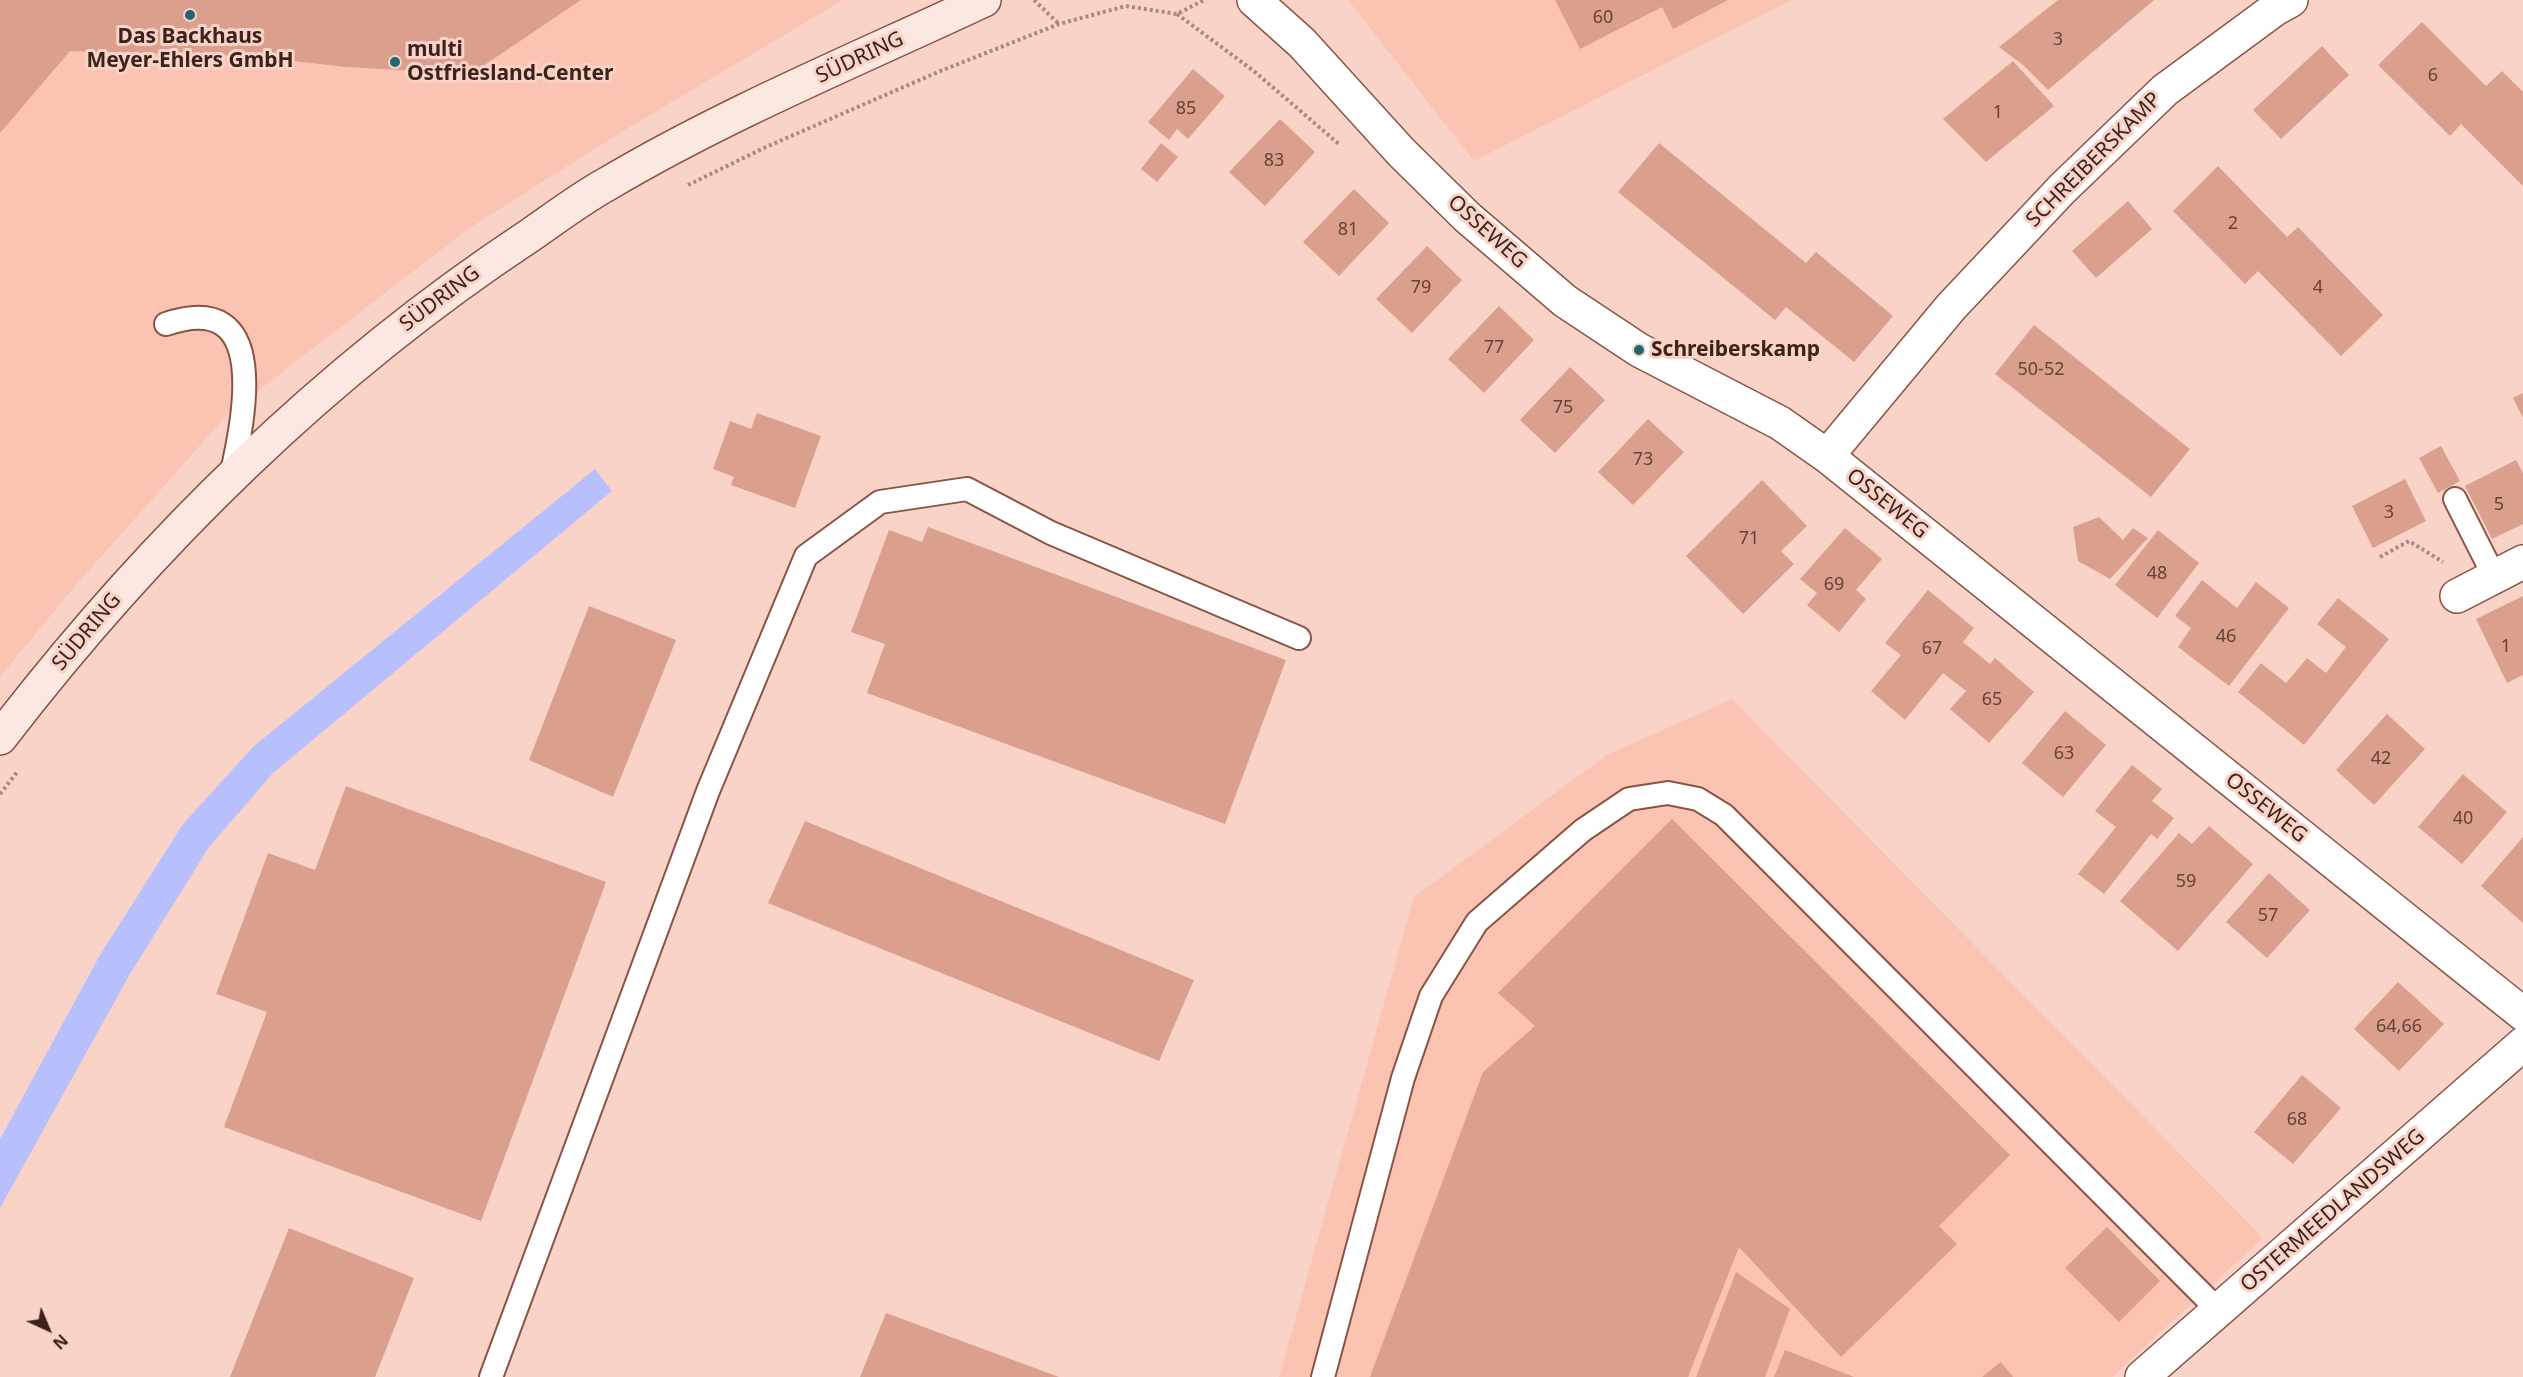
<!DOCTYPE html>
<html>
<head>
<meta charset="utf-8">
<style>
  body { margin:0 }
  #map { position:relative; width:2523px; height:1377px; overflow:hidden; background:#f9d3c8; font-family:"Noto Sans",sans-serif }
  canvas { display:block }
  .north { position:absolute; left:18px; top:1299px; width:60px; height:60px; -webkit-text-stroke:4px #f9d3c8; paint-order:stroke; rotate:136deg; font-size:16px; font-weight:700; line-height:24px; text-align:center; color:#3b231c }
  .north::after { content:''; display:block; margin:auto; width:21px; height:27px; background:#3b231c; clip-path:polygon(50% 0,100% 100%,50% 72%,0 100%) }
</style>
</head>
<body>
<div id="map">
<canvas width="2523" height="1377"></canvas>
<div class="north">N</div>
</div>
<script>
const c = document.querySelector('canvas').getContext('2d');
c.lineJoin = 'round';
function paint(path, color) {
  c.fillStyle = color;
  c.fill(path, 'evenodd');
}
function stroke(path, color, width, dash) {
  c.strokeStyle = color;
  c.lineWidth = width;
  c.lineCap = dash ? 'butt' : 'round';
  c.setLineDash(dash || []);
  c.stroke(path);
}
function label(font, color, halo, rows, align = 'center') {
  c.font = font + ' "Noto Sans",sans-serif';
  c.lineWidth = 6;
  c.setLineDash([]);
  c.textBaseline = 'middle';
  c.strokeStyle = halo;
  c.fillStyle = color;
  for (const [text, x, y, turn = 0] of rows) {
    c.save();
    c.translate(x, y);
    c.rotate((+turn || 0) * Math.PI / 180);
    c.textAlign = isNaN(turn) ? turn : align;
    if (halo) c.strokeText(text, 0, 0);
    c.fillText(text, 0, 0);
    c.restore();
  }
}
paint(new Path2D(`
  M0 0H843L628 128 468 229 228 414 75 586 0 677Z
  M1348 0H1791L1474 161Z
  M1732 699 2263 1238 2112 1377H1279L1414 897 1607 755Z`), '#fbc3b2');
paint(new Path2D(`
  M595 469 612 491 273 773 209 847 130 974 0 1208V1139L100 955 183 824 254 746Z`), '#b7c0fd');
paint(new Path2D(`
  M0 0H581L471 74 346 67 258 57 70 51 0 133Z
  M1555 0H1728L1673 29 1662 7 1580 49Z
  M2058 0H2154L2048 90 2023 65 1999 47Z
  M2422 22 2486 86 2502 71 2523 92V186L2461 124 2450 136 2378 65Z
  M2322 46 2349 75 2281 139 2253 110Z
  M2013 61 2054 106 1986 162 1943 119Z
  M1193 69 1225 96 1188 139 1177 129 1169 140 1148 122Z
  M1280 119 1315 152 1265 206 1229 172Z
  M1161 143 1178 157 1157 182 1141 169Z
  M1659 143 1806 263 1816 252 1893 316 1854 362 1786 307 1775 320 1618 192Z
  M2218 166 2287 237 2298 227 2383 315 2341 356 2258 271 2245 284 2173 211Z
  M1354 189 1389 223 1339 276 1303 242Z
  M2128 201 2152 229 2096 278 2072 251Z
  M1427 246 1462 280 1412 333 1376 299Z
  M1499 306 1534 340 1484 393 1448 359Z
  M2034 325 2190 449 2151 497 1995 374Z
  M1570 367 1605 400 1555 453 1520 420Z
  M2523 393V418L2513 398Z
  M757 413 821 436 795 508 731 485 734 477 713 469 730 421 751 429Z
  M1648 419 1684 452 1633 505 1598 472Z
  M2441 446 2460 481 2438 493 2419 458Z
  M2516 460 2523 473V524L2492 539 2465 486Z
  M2405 479 2426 521 2373 548 2352 506Z
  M1762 480 1807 526 1781 551 1794 564 1743 614 1686 556Z
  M2099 517 2123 540 2133 528 2148 538 2110 579 2078 561 2073 527Z
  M928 527 1286 660 1225 824 867 693 885 644 851 632 889 530 922 542Z
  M1845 528 1882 559 1856 590 1866 599 1839 632 1807 605 1817 593 1800 579Z
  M2158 530 2199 563 2157 618 2115 585Z
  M2202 580 2237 608 2256 582 2289 608 2229 686 2178 647 2191 628 2175 616Z
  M1928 590 1974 628 1963 642 1990 664 1995 658 2034 692 1989 743 1950 709 1966 691 1943 673 1905 720 1871 691 1901 655 1885 643Z
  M2523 596V675L2507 683 2476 619Z
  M2338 598 2389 639 2304 745 2238 692 2261 663 2286 683 2307 658 2326 673 2346 647 2317 624Z
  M589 606 676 640 613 797 529 760Z
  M2065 711 2106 745 2063 797 2022 763Z
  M2387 714 2425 749 2374 805 2336 770Z
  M2132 765 2162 789 2152 801 2174 818 2157 839 2151 834 2104 894 2078 874 2116 827 2095 811Z
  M2463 774 2507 812 2462 864 2418 827Z
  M346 786 606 882 481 1221 224 1127 267 1012 216 994 268 853 315 870Z
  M1672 819 2010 1155 1939 1226 1957 1244 1841 1357 1739 1247 1688 1377H1370L1483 1072 1535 1026 1498 993Z
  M805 821 1194 980 1159 1061 768 903Z
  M2209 826 2253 864 2178 951 2120 901 2179 833 2192 844Z
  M2523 837V923L2481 886Z
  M2269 873 2310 910 2267 958 2226 922Z
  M2398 982 2444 1024 2399 1071 2354 1029Z
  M2302 1075 2341 1108 2293 1164 2254 1132Z
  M2107 1227 2160 1281 2119 1322 2065 1268Z
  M289 1228 414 1278 375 1377H230Z
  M1736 1272 1790 1309 1765 1377H1696Z
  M886 1313 1059 1377H860Z
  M1785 1350 1854 1377H1774Z
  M2001 1362 2013 1377H1982Z`), '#db9f8d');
const lane = new Path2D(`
  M166 324C272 288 244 418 231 477
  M2455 499 2494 576
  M491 1377 708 791 806 556 880 502 967 489 1051 533 1299 638
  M1323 1377 1403 1078 1431 996 1477 922 1583 830 1629 799 1668 793 1698 799 1724 815 2219 1311`);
const street = new Path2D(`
  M1254 0 1302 43 1401 152 1467 217 1565 301 1639 350 1780 423 1827 456 2523 1014
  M1827 456 1951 307 2062 189 2165 90 2275 9 2291 0
  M2457 596 2523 562
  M2142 1377 2523 1044`);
const secondary = new Path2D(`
  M0 738C148 545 326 370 529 236 555 218 580 199 607 184 727 113 858 59 984 0`);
stroke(lane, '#8a5444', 26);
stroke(street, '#8a5444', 36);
stroke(secondary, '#8a5444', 36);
stroke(new Path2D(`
  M1034 0 1059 24
  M1177 14 1255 72 1340 145
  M688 185 766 147 938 72 1059 24 1126 6 1177 14 1204 0
  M2380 557 2409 541 2443 562
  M0 794 18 771`), '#a98980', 4, [3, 3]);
stroke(lane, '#fff', 22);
stroke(street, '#fff', 33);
stroke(secondary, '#fce8e2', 33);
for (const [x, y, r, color] of [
  [190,15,6,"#206576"],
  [395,62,6,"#206576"],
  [1639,350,6,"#206576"]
]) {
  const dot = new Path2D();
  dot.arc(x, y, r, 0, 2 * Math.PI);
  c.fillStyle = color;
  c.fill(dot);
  stroke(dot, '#f9d3c8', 2);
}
label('18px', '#634238', null, [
  ["60",1603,18],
  ["3",2058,40],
  ["6",2433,76],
  ["85",1186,109],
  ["1",1998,113],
  ["83",1274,161],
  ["2",2233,224],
  ["81",1348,230],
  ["79",1421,288],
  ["4",2318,288],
  ["77",1494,348],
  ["50-52",2041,370],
  ["75",1563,408],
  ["73",1643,460],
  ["5",2499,505],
  ["3",2389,513],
  ["71",1749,539],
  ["48",2157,574],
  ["69",1834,585],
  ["46",2226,637],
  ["1",2506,647],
  ["67",1932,649],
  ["65",1992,700],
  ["63",2064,754],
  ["42",2381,759],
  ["40",2463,819],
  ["59",2186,882],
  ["57",2268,916],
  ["64,66",2399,1027],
  ["68",2297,1120]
]);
label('bold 21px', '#3b231c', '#f9d3c8', [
  ["Das Backhaus",190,37,"center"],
  ["Meyer-Ehlers GmbH",190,61,"center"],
  ["multi",407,50],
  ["Ostfriesland-Center",407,74],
  ["Schreiberskamp",1651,350]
], 'left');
label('21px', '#3b231c', '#f9d3c8', [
  ["SÜDRING",860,58,-25],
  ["SCHREIBERSKAMP",2094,160,-45],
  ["OSSEWEG",1487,232,42],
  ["SÜDRING",440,299,-37],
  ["OSSEWEG",1887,504,39],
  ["SÜDRING",87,632,-50],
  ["OSSEWEG",2266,808,39],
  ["OSTERMEEDLANDSWEG",2333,1211,-41]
]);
</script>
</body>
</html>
